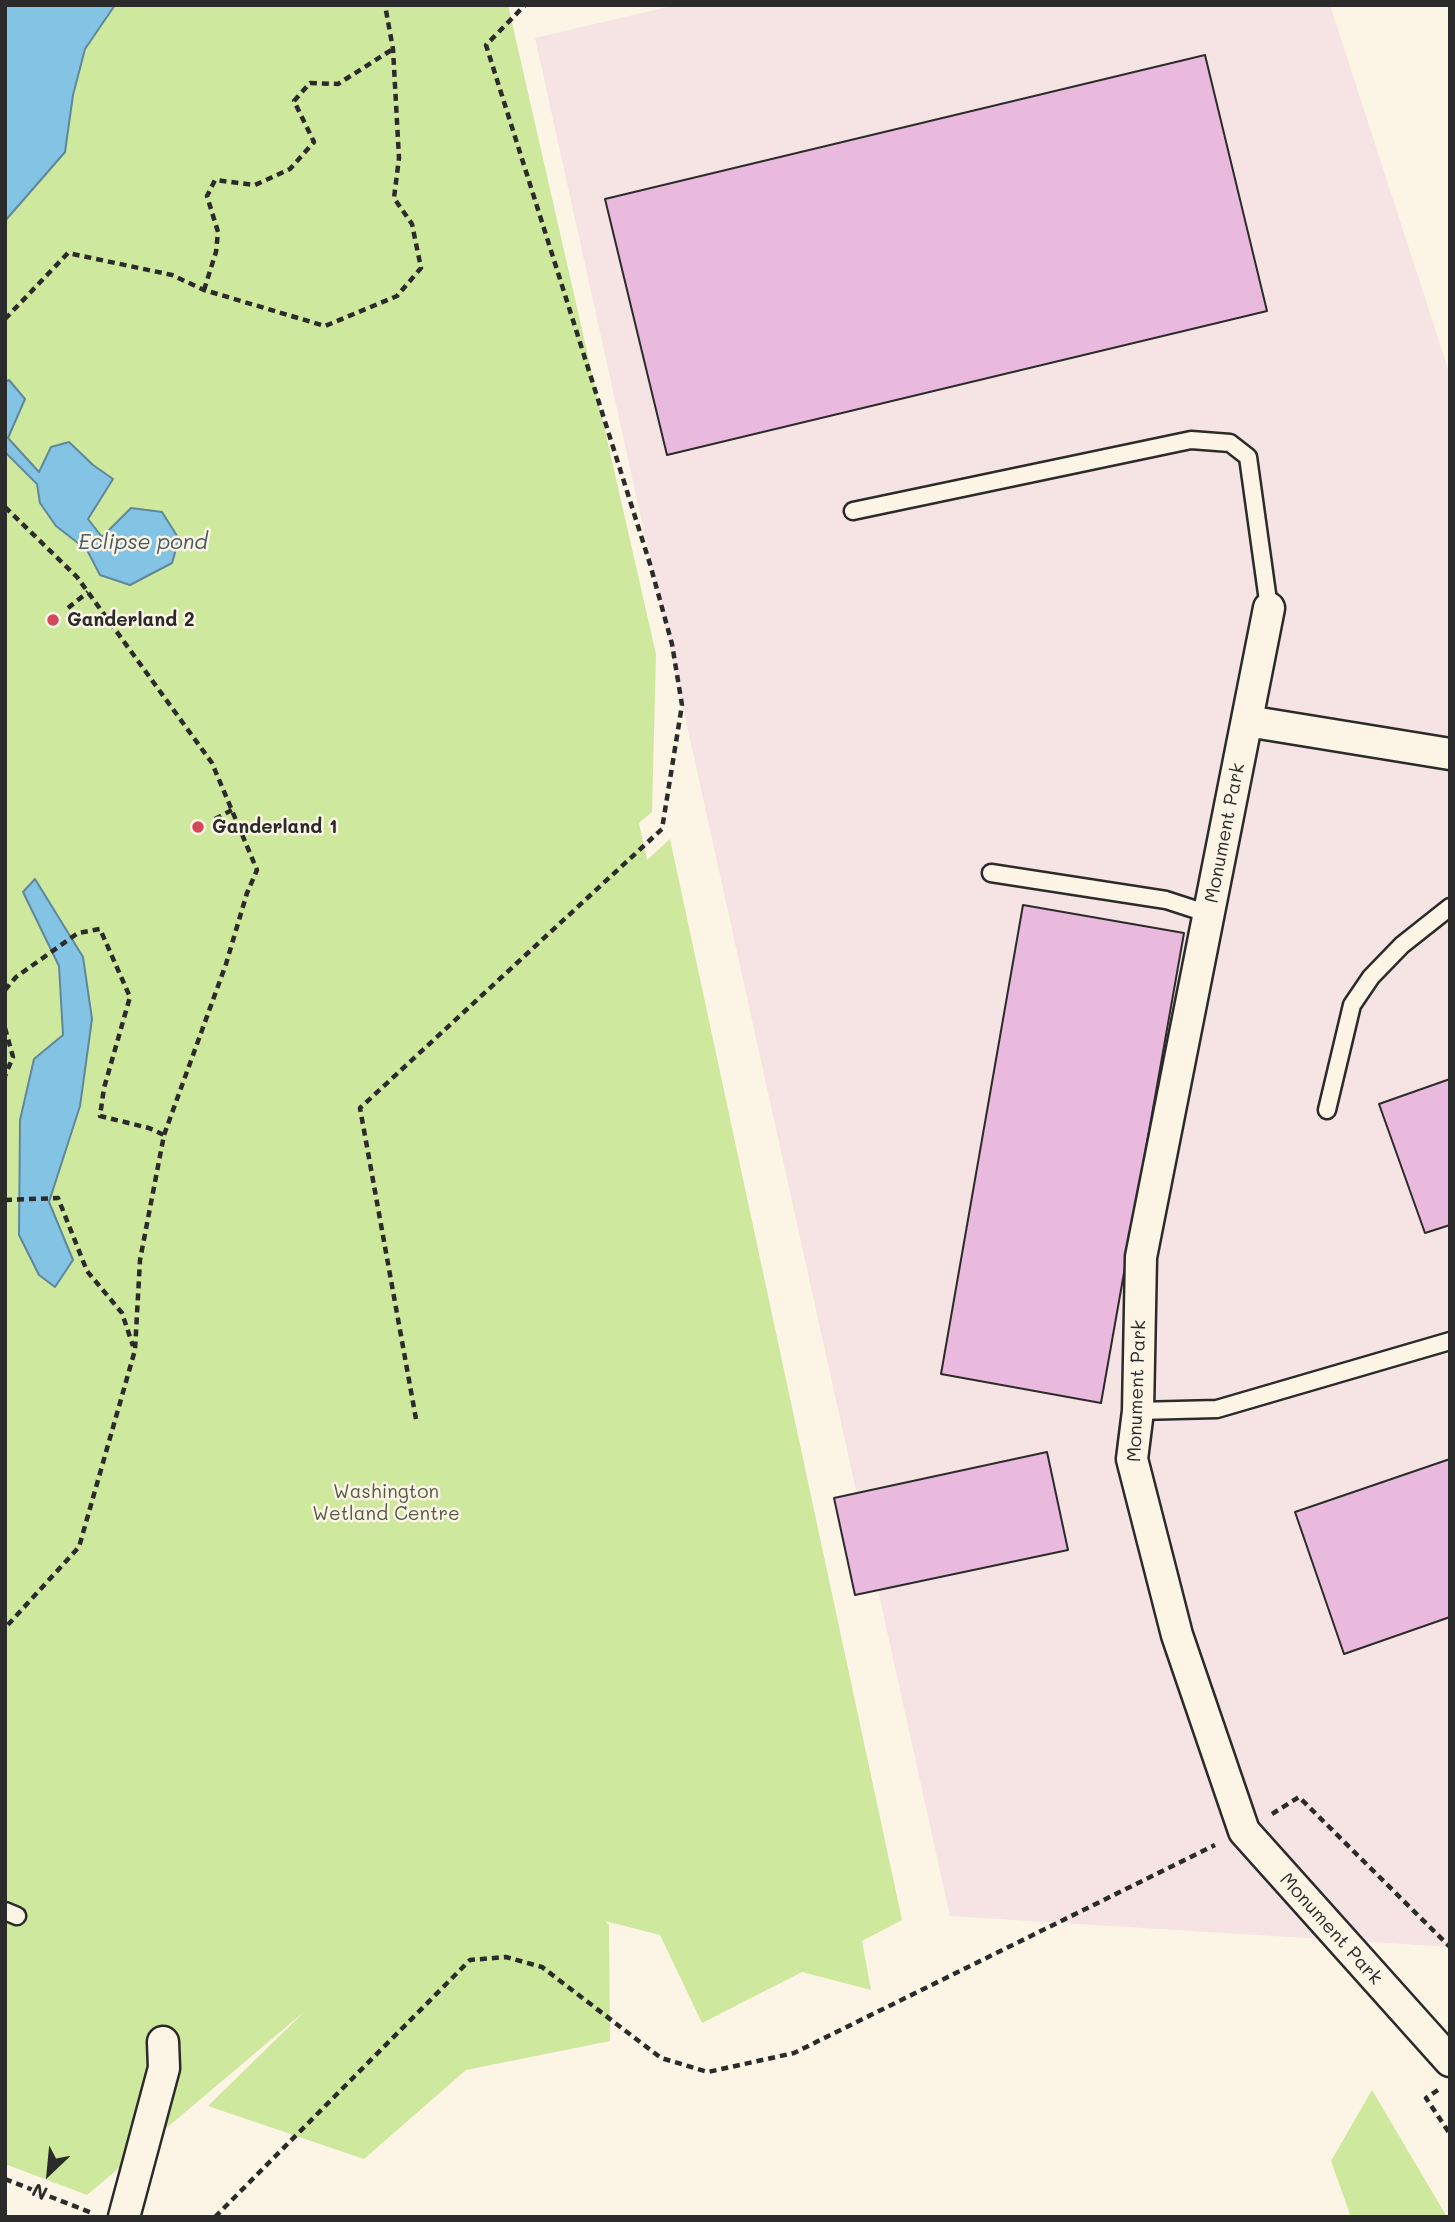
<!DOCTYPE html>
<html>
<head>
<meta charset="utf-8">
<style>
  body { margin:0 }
  #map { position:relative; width:1455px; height:2222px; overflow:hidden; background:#fcf5e5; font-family:Mali,sans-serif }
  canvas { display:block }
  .frame { position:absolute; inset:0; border:7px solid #2b2b2b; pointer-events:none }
  .north { position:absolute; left:14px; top:2138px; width:70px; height:70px; -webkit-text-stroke:5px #fcf5e5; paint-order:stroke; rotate:206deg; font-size:19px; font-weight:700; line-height:28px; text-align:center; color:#2b2b2b }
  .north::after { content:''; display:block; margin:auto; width:24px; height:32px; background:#2b2b2b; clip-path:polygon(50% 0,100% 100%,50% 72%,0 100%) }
</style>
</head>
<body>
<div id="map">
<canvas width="1455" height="2222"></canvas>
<div class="frame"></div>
<div class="north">N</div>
</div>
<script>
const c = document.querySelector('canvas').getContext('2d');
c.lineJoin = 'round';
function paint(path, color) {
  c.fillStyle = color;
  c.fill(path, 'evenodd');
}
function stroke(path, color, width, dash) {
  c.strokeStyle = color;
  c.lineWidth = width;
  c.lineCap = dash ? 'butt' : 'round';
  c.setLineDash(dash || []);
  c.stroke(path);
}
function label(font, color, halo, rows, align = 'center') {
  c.font = font + ' Mali,sans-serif';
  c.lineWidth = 5;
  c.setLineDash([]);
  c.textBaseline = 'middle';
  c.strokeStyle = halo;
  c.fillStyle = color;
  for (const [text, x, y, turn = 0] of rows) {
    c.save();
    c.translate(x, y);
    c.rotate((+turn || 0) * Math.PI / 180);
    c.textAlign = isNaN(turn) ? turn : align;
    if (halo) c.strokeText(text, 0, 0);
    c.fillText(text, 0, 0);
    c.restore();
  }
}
paint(new Path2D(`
  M676 5H1330L1450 375V1947L950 1916 535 38Z`), '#f6e3e3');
paint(new Path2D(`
  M5 5H508L656 654 652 812 639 823 647 860 670 839 902 1920 862 1941 871 1990 802 1972 702 2023 660 1935 605 1921 609 1925 610 2041 466 2070 364 2159 208 2106 305 2011 87 2195 5 2164Z
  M1372 2090 1447 2217H1351L1331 2161Z`), '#cee89e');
const water = new Path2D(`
  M5 5H115L85 49 73 95 65 152 5 221Z
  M9 380 25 399 8 438 39 472 51 447 69 442 93 465 113 479 88 519 102 537 131 508 162 512 179 539 172 563 130 585 100 575 87 550 56 526 40 503 37 484 5 452V382Z
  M35 879 83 957 92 1019 80 1106 49 1202 73 1260 55 1287 39 1275 19 1235 20 1120 34 1059 63 1035 59 966 23 892Z`);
paint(water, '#83c4e4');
stroke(water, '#60879a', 2);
const building = new Path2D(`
  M1205 55 1267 311 667 455 605 199Z
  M1023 905 1184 933 1101 1403 941 1374Z
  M1450 1079V1225L1425 1233 1379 1104Z
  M1047 1452 1068 1550 855 1595 834 1498Z
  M1450 1459V1617L1344 1654 1295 1512Z`);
paint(building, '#e9badd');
stroke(building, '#2b2b2b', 2);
const service = new Path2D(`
  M853 511 1191 440 1230 443 1248 457 1269 608
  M991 873 1166 900 1209 914
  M1327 1110 1352 1005 1371 977 1402 945 1450 907
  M1138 1411 1217 1409 1450 1341
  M5 1911 17 1916`);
const minor = new Path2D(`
  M1269 608 1141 1257 1138 1411 1132 1459 1177 1635 1244 1831 1450 2061
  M1247 721 1450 754
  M124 2217 164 2068 163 2042`);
stroke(service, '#2b2b2b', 21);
stroke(minor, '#2b2b2b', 35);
stroke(new Path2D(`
  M204 290 216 252 218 232 207 196 215 180 255 185 290 169 314 142 294 101 310 83 338 84 393 49
  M5 319 68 253 172 275 204 290 325 326 397 296 421 268 412 224 394 198 399 158 393 49 385 5
  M5 507 77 577 212 763 257 870 247 893 226 964 164 1135 140 1260 135 1350 79 1547 5 1628
  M68 608 88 592
  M215 819 232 810
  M5 990 16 977 78 933 100 929 130 997 104 1088 100 1116 149 1128 164 1135
  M5 1028 13 1057 5 1076
  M5 1200 58 1198 87 1271 122 1313 133 1346
  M416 1419 360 1108 662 829 682 705 672 644 650 564 486 45 525 5
  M1272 1814 1299 1797 1450 1947
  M1438 2090 1426 2098 1450 2134
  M5 2179 92 2213
  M215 2217 470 1960 506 1957 542 1967 661 2058 708 2072 794 2053 1215 1845`), '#2b2b2b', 4.5, [7, 5]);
stroke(service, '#fcf5e5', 16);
stroke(minor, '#fcf5e5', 30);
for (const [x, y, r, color] of [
  [53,620,7,"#d1495b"],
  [198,827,7,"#d1495b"]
]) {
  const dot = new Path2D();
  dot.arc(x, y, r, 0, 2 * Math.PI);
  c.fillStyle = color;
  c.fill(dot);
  stroke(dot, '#fcf5e5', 2.5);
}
label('bold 19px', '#2b2b2b', '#fcf5e5', [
  ["Ganderland 2",67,620],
  ["Ganderland 1",212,827]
], 'left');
label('19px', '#2b2b2b', '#fcf5e5', [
  ["Monument Park",1225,833,-79],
  ["Monument Park",1137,1391,-88],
  ["Monument Park",1331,1929,48]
]);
label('19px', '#545a48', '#fcf5e5', [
  ["Washington",386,1492],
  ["Wetland Centre",386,1514]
]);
label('italic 21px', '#455962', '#fcf5e5', [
  ["Eclipse pond",143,543]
]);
</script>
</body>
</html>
